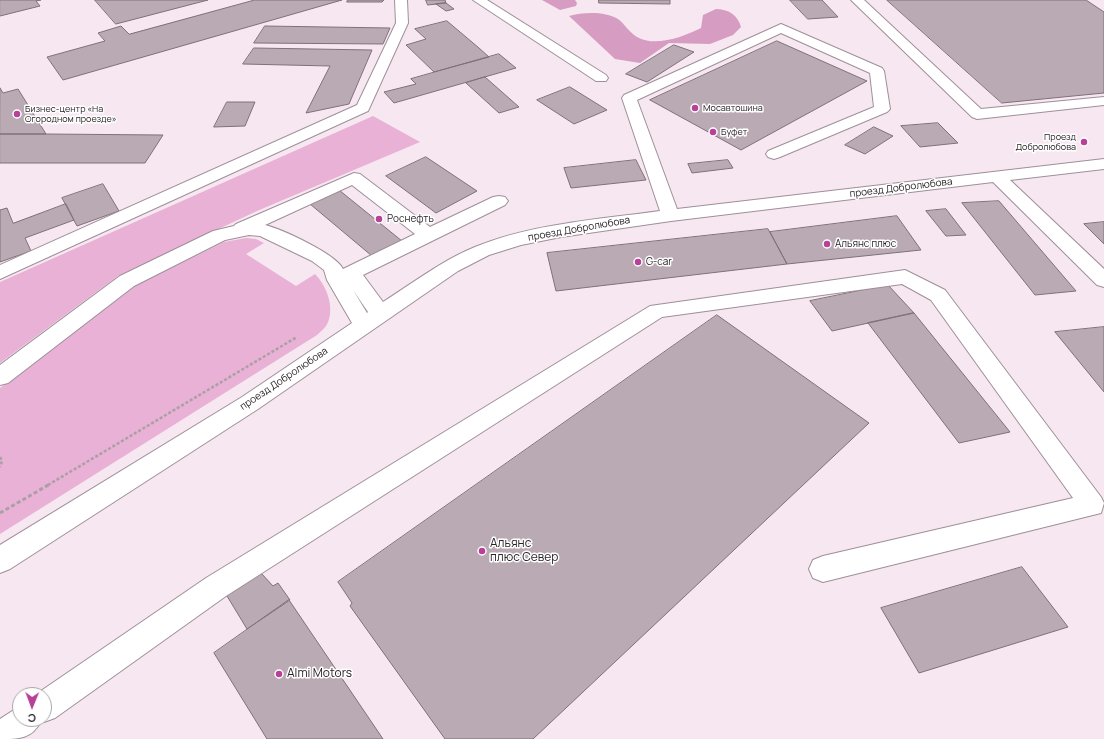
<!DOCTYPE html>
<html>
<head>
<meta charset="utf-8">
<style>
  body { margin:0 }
  #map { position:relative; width:1104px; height:739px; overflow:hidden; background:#f7e7f1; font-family:Manrope,sans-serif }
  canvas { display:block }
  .north { position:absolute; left:12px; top:687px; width:40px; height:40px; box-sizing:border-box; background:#fff; border:1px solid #a9a7a9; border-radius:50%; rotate:181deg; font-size:11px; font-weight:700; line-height:16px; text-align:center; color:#292327 }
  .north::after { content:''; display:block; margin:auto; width:14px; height:18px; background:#b74198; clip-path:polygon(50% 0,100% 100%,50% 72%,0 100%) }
</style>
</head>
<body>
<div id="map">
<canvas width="1104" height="739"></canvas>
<div class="north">С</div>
</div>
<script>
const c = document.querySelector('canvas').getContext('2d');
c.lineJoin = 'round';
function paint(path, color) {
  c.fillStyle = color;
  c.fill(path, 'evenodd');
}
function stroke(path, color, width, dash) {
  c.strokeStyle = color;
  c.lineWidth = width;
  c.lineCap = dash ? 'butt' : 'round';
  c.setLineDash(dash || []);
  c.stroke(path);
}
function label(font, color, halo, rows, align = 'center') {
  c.font = font + ' Manrope,sans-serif';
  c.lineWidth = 3;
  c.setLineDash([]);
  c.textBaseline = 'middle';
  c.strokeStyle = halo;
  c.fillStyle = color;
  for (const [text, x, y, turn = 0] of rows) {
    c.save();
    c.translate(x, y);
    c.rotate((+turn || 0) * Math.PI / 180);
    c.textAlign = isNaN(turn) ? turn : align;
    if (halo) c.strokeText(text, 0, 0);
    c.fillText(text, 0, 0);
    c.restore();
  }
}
paint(new Path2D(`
  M373 116 420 142 257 211 118 276 0 363V282Z
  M246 238 256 239 264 243 246 254 296 286 315 274C327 286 336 310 326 326 324 329 320 332 317 335L0 534V388L135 286 224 242Z`), '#e8b1d5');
paint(new Path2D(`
  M542 0H575L577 3 576 6 560 10Z
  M716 9C728 9 738 15 741 27L733 35 710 44 669 43 640 63 615 59 569 16C583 12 605 11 618 19 625 24 630 34 639 38 657 47 685 36 701 28L703 15Z`), '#d69cc2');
const building = new Path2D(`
  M0 0H41L36 1 40 6 0 16Z
  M95 0H208L116 24Z
  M255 0H342L63 80 47 57 105 41 98 33 121 26 129 34Z
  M348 0H384L382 2H347Z
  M426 0H445L446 3 428 5Z
  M599 0H670V4L599 3Z
  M790 0H822L838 17 808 19Z
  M887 0H1086L1104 12V93L1002 103Z
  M446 3 454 9 446 11 436 4Z
  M447 21 479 48 489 57 434 72 406 45 426 39 415 29Z
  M265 26 390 28 383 44 254 43Z
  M777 41 867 81 741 150 650 100Z
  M674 45 694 52 647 82 626 74Z
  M254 48 372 50 349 104 306 113 330 66 243 64Z
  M499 54 516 68 394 103 384 92 416 84 411 79Z
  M485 77 519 107 499 113 466 83Z
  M570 87 607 110 574 124 537 100Z
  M0 88 3 93 18 89 46 134H0Z
  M227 102H255L245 126 214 127Z
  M938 123 958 143 920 147 901 126Z
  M874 127 893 136 865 154 845 145Z
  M0 134H46L163 135 145 163H0Z
  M426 157 477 191 436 213 386 176Z
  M636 160 646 180 571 188 564 168Z
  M728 160 733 168 692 173 688 164Z
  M103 184 119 211 77 226 62 198Z
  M339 190 402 241 372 256 310 204Z
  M999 201 1076 291 1035 295 962 203Z
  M66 204 74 220 25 238 31 251 0 262V210L7 208 13 223Z
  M946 209 966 235 946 236 926 211Z
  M897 216 921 250 787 264 770 232Z
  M1104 222V244L1084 224Z
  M768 229 787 264 556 291 547 253Z
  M888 285 914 313 832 331 810 301Z
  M914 313 1010 432 959 443 868 323Z
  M717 315 869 423 533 739H445L350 606 352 603 338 582Z
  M1104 327V392L1055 332Z
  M1022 567 1068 627 919 673 881 608Z
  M261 573 273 586 278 583 290 600 247 629 227 596Z
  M289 600 383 739H267L214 653Z`);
paint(building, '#baaab4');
stroke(building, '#7f707a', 1);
const minor = new Path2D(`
  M395 0H407L408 23 368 111 0 279V265L357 105 396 23Z
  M473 0H487L606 75 608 78 606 81H596Z
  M851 0H864L981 109 1104 97V105L977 119 972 117Z
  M781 24 882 68 884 71 890 109 887 112 780 157 774 159 768 157 766 154 768 151 874 107 870 73 781 33 637 100 677 209 1104 159V169L1010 180 1104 269V287L1097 285 993 182 671 221 561 237 521 245 489 255 458 271 258 409 10 569 0 573V545L242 397 352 323 327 280 324 270 312 261 260 236 249 235 225 240 134 286 8 383 0 385V365L120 276 213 231 234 226 236 224 354 173 360 174 430 227 493 197 499 196 505 197 508 201 505 205 363 275 383 302C413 283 441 261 475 247 530 224 601 219 660 211L622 98 624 95ZM352 185 415 234 343 269C336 254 282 229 265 225ZM353 290 368 312 367 313Z
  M905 270 945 290 1101 497 1104 503 1101 513 823 582 813 578 809 569 813 560 823 556 1073 498 931 300 902 284 662 317 226 596 55 718 44 722 41 721C32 739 19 739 0 739V719L20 706V719H44V695H35L206 578 650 306Z`);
stroke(minor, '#9e8f98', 2);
stroke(new Path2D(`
  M0 457 2 461 0 467
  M48 485 297 337`), '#ab9fa7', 2.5, [3, 2]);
stroke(new Path2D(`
  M0 513 50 484`), '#ab9fa7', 3, [4, 2.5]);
paint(minor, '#fff');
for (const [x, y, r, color] of [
  [695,108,4,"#b74198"],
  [17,114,4,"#b74198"],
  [713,132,4,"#b74198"],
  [1084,142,4,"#b74198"],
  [379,219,4,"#b74198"],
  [827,244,4,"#b74198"],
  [638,262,4,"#b74198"],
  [482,551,4,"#b74198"],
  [279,674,4,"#b74198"]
]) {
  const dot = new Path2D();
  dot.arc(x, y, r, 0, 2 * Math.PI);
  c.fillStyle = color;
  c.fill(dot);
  stroke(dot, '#fff', 1.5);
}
label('9px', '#292327', '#fff', [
  ["Мосавтошина",703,108],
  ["Бизнес-центр «На",25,109],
  ["Огородном проезде»",25,119],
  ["Буфет",721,132],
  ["Проезд",1076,137,"right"],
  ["Добролюбова",1076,147,"right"]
], 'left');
label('10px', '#292327', '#fff', [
  ["проезд Добролюбова",901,188,-7],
  ["проезд Добролюбова",579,229,-10],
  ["проезд Добролюбова",284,379,-34]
]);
label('10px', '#292327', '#fff', [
  ["Роснефть",387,219],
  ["Альянс плюс",835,244],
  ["G-car",646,262]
], 'left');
label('12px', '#292327', '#fff', [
  ["Альянс",490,544],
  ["плюс Север",490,558],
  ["Almi Motors",287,674]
], 'left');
</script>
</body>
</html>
